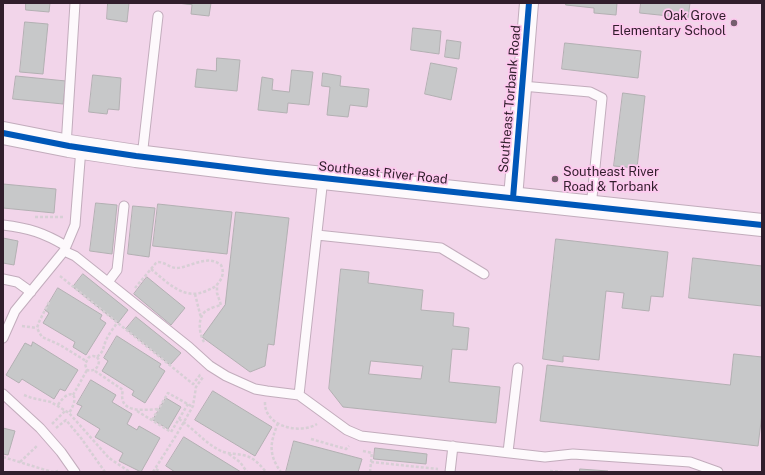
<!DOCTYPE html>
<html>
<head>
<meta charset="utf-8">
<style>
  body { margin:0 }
  #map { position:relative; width:765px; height:475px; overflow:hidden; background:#f2d5ea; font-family:"Public Sans",sans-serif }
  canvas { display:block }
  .frame { position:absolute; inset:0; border:4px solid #311e2c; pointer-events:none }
</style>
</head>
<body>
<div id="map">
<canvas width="765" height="475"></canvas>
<div class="frame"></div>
</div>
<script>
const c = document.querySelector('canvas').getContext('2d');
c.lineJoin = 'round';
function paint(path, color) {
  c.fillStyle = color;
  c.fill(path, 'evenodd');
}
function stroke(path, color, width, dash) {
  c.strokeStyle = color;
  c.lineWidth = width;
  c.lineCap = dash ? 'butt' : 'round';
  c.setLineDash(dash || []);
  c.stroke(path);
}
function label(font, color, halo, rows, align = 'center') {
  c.font = font + ' "Public Sans",sans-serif';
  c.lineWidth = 3.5;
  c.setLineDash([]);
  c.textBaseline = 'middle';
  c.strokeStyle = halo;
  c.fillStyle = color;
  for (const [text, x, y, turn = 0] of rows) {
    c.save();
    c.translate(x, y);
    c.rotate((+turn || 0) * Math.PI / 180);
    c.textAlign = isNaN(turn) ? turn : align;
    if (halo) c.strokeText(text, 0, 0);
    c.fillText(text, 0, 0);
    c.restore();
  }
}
const building = new Path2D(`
  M26 3H50L49 12 26 10Z
  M108 3H129L127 22 107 19Z
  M177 3H211L209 16 191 14 192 5Z
  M566 3H617L616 15 594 13V8L566 5Z
  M641 3H690L688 18 640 13Z
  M25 22 48 24 43 74 20 72Z
  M413 28 441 31 439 54 411 50Z
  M447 40 461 42 459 59 445 57Z
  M565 43 641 51 638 78 562 69Z
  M217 58 240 60 237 91 195 87 197 69 216 71Z
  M431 63 457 68 451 100 425 94Z
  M292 70 313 72 309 105 288 103 287 113 258 110 262 77 273 79 272 90 289 92Z
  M323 73 341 76 340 86 369 89 367 107 350 105 348 117 327 115 330 87 322 86Z
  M93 75 121 78 119 110 108 109 107 114 89 112Z
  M16 76 66 81 63 104 13 99Z
  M623 93 645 96 637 168 614 166Z
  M3 184 56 189 54 213 3 208Z
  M96 203 117 205 112 254 90 251Z
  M158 204 232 212 227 254 153 246Z
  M133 206 155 208 149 257 128 254Z
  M236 212 289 218 274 345 268 344 265 366 250 372 202 337 225 305Z
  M3 238 18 241 14 265 3 263Z
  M556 239 668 252 663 297 651 296 649 311 622 308 624 293 606 291 599 360 563 356V362L543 359Z
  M693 258 762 266V306L689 298Z
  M341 269 369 272 368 283 423 290 421 310 454 313 453 326 469 328 467 350 452 349 449 382 500 387 496 423 343 407 329 389ZM371 361 423 366 421 379 369 374Z
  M83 274 128 310 118 323 73 287Z
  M147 277 185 308 171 325 134 294Z
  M58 288 102 315 100 319 106 323 86 355 73 347 75 342 43 323 49 313 45 310Z
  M136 317 181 353 170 365 126 329Z
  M117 336 161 364 159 367 165 371 145 403 132 395 134 391 102 371 108 361 104 358Z
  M33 342 78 370 65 391 60 389 54 399 22 379 19 383 6 375 25 343 31 346Z
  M734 354 762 357V414L758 446 540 421 547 365 730 385Z
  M91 380 116 395 112 402 132 414 127 424 137 430 139 426 160 438 141 472 119 461 123 453 95 437 100 429 77 415 82 406 77 404Z
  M213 391 272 427 255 456 195 420Z
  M166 398 181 407 168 429 153 420Z
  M3 428 15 431 8 455 3 454Z
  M184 437 241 472H175L166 466Z
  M294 441 362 459 358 472H286Z
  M375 448 427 454 426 464 374 459Z
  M580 469 608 471V472H580Z`);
paint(building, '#c7c8c9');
stroke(building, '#b2b0b2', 1);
const lane = new Path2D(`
  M522 86 590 92 602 98 591 207
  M66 146 75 3
  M142 157 158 16
  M3 225C29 228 44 233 66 246
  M317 235 441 248 484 274
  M64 251 75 256 189 347 210 366 226 376 255 389 267 391 299 395 347 430 361 436 545 457 573 454 690 462 718 472
  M3 279 17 282 31 292
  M108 282 117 270 124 206
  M3 338 15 311 64 251 75 225 81 148
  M3 394 40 428 61 452 75 472
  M299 395 323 178
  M508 452 518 368
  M450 472 453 446`);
const street = new Path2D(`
  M513 198 529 3`);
const secondary = new Path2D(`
  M3 133 69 146 136 156 267 172 762 225`);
stroke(lane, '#c2acbc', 11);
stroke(street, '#c2acbc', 20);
stroke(secondary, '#c2acbc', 24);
stroke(new Path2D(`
  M35 217H64
  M60 276 193 384 200 375H202
  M135 288 156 263 158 262C165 262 170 268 177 268 191 267 207 254 221 265 224 271 223 277 219 282 216 287 211 289 206 291 184 301 167 282 151 269
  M195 294 201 318
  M49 302 39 322 37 328 39 332 42 337 60 345 86 361
  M22 326 37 328
  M204 342C199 334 197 317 206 311 210 308 217 306 221 305L217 293V285
  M97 357 99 360C99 367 95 372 87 370L85 364 89 357 93 356 97 357C103 352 103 349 105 343 107 336 113 329 117 323
  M95 371 123 390C117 414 144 410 158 409
  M24 395 32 398 51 402 69 413 109 458 130 472
  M73 395 87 370
  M265 402C264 426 299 435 317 424
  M58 405C69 387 82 393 69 413
  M137 411 171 432 188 404
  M179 419C193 428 204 442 219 450 228 455 240 453 249 457 256 460 261 466 266 472
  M152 420 168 393 193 407
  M278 423C270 443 268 454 281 472
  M52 424 66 410
  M56 428 66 420 81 438 105 472
  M311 439 346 449 349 446
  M363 451 372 453
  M229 454 240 462 247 472
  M3 457 52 472 58 471
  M20 462 38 445
  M371 462 438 469
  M156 469 161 472
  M550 471 564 472
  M153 472 177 434 193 406 196 387 203 377
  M370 472 372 452`), '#d7cfd5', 2.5, [3, 2]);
stroke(lane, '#fdf9fc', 9);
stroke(street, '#fdf9fc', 18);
stroke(secondary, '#fdf9fc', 22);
stroke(new Path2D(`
  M3 133 69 146 136 156 267 172 762 225
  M513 198 529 3`), '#0057b8', 6);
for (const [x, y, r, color] of [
  [734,23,4,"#755e6e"],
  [555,179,4,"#755e6e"]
]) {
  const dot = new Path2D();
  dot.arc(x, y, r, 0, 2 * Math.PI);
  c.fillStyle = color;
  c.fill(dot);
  stroke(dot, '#fec9ef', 1.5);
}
label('13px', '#311e2c', '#fec9ef', [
  ["Oak Grove",726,16],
  ["Elementary School",726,31],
  ["Southeast River",563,172,"left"],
  ["Road & Torbank",563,187,"left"]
], 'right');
label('13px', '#311e2c', '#fec9ef', [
  ["Southeast Torbank Road",510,99,-85],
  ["Southeast River Road",383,173,6]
]);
</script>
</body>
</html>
